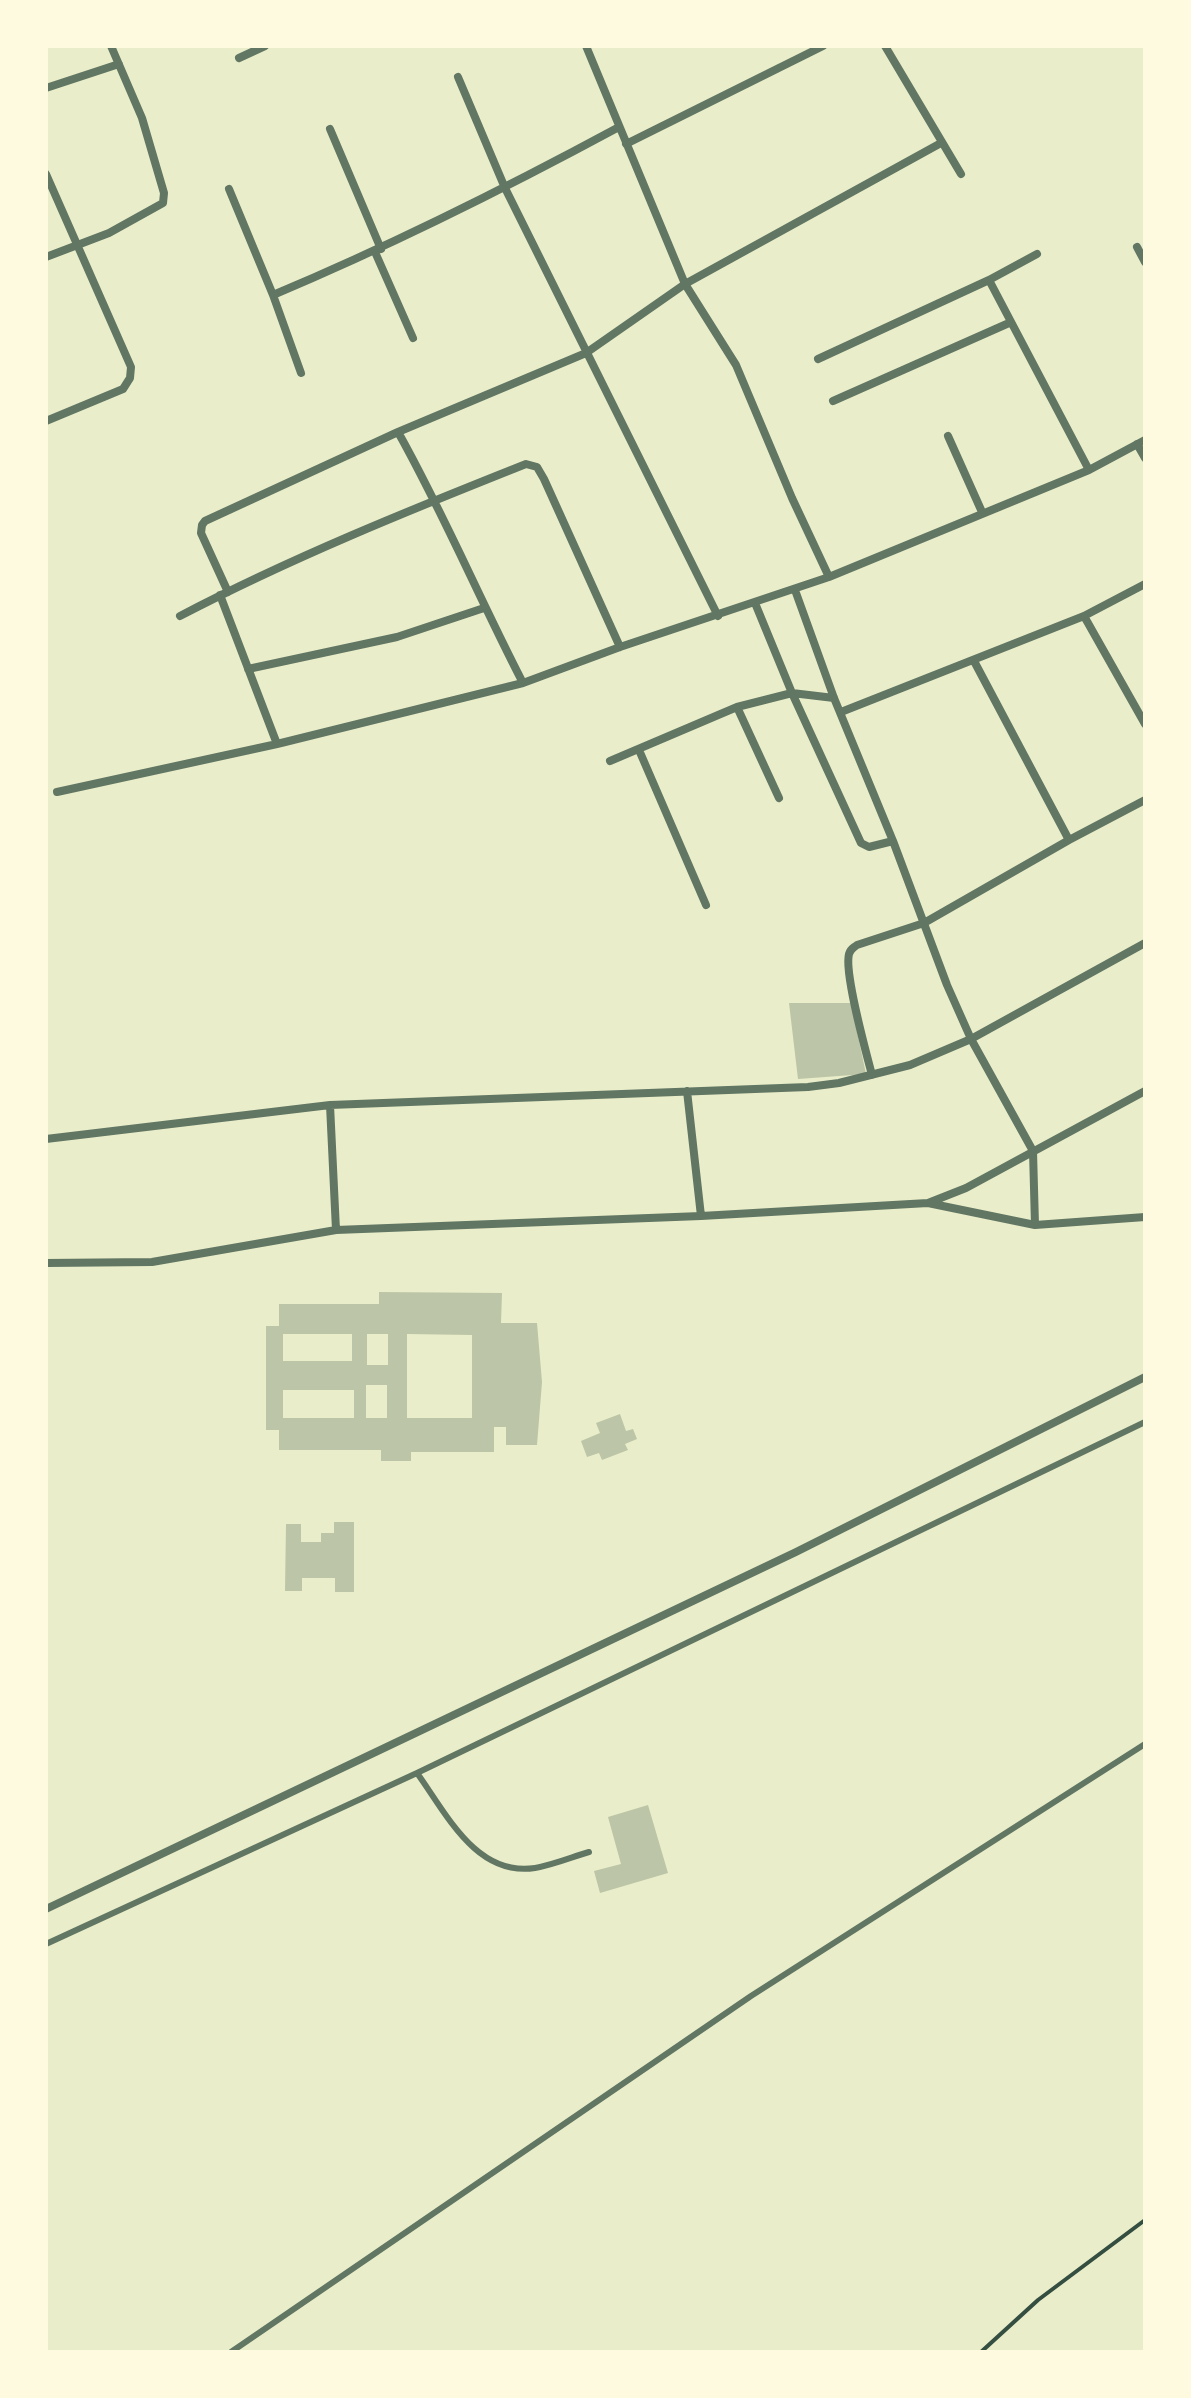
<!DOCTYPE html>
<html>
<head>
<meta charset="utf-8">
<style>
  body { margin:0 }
  #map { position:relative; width:1191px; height:2398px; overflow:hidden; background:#e9edc9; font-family:"PT Sans",sans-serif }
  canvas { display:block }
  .frame { position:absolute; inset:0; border:48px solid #fefae0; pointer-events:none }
</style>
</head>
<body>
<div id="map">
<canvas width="1191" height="2398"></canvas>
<div class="frame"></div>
</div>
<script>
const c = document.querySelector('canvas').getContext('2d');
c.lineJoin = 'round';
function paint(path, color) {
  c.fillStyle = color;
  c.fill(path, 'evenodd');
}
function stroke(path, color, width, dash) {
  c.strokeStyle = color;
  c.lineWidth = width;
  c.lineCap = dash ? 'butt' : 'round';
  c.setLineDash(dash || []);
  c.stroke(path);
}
paint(new Path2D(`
  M789 1003H851L866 1074 798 1079Z
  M379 1292 502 1293 501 1323H537L542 1382 537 1445H506V1427H494V1452H411V1461H381V1450H279V1430H266V1326H279V1304H379ZM283 1334H352V1361H283ZM367 1334H388V1365H367ZM407 1334 472 1335V1418H407ZM366 1385H387V1418H366ZM283 1390H354V1418H283Z
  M620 1414 626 1431 633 1429 637 1439 625 1444 628 1450 602 1460 599 1453 587 1457 581 1441 600 1433 596 1423Z
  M334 1522H354V1592H335V1578H302V1591H285L286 1524H301V1542H321V1533H334Z
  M648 1805 668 1873 600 1893 594 1871 621 1864 608 1817Z`), '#bcc5a7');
stroke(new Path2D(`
  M981 2352 1038 2300 1145 2220`), '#344e41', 4);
stroke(new Path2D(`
  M417 1773C446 1813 476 1877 535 1868 553 1865 572 1857 589 1852
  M46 1944 417 1773 1145 1422
  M231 2352 751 1996 1145 1744`), '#617663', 6);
stroke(new Path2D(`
  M586 46 685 284 736 365 792 498 829 577
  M885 46 961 174
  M239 58 265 46
  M458 77 505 188 718 616
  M46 88 119 64
  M330 129 381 249
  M626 144 823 46
  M46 174 131 367 130 378 123 389 46 421
  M229 189 273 295 301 373
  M1137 247 1145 262
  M375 252 413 338
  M46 257 109 233 163 203 164 193 142 118 111 46
  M989 280 1089 470
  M273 295C392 245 506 188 619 127
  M818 359 989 280 1037 254
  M833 401 1009 323
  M398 432C444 514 480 600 523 683
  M948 436 982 512
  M1137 444 1145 458
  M795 590 834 698 893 841 947 985 971 1039 1033 1151 1035 1225
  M228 592 201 533 202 525 205 521 398 432 586 353 685 284 941 143
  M220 595 277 744
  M755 603 792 693 861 843 869 847 893 841
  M180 616C291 558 410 510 526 464L537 467 544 479 620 647
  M1084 616 1145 724
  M974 661 1069 840
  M248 669 397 637 484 608
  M737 707 779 798
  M841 712 1084 616 1145 584
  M639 750 706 905
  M610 761 737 707 792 693 834 698
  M57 792 277 744 523 683 620 647 829 577 1089 470 1145 440
  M872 1075C866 1052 844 973 849 954 851 948 852 949 857 945L924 923 1069 840 1145 800
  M687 1091 701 1216
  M330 1105 336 1230
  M46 1139 330 1105 808 1087 839 1083 910 1065 971 1039 1145 943
  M928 1203 1035 1225 1145 1217
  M46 1263 152 1262 336 1230 701 1216 928 1203 966 1188 1145 1091
  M46 1909 796 1552 1145 1377`), '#617663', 8);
</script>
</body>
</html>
